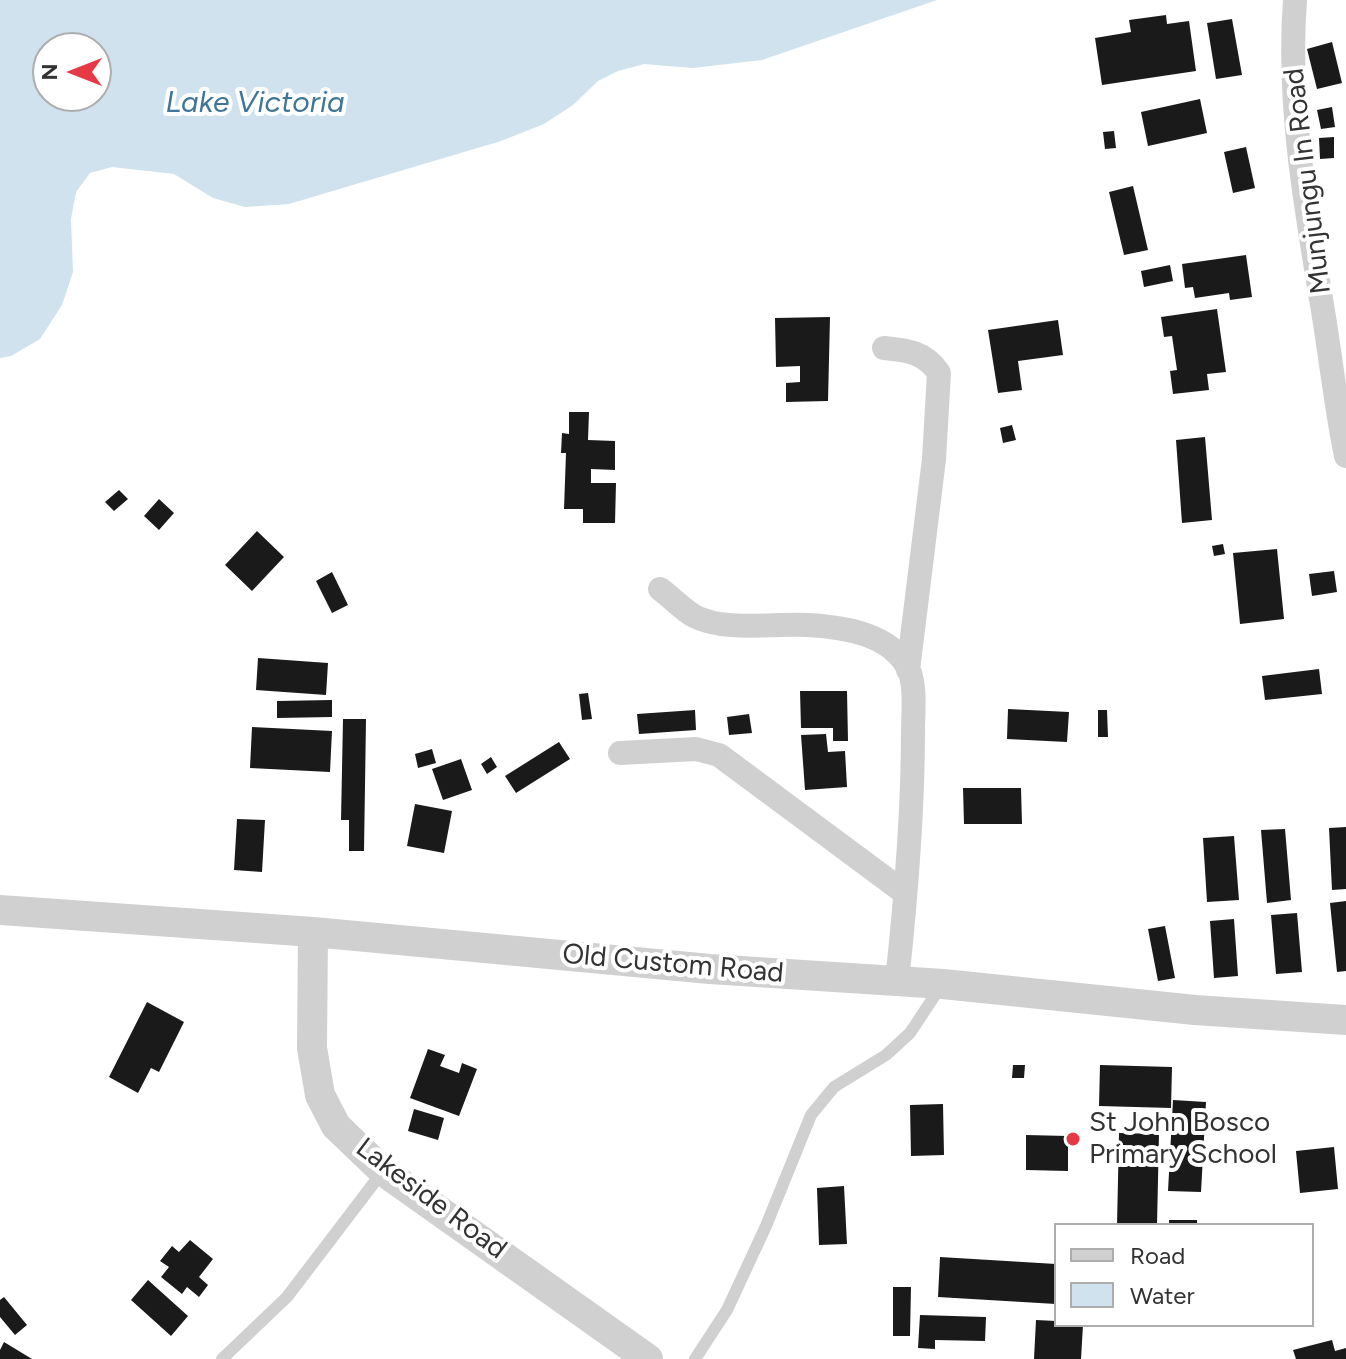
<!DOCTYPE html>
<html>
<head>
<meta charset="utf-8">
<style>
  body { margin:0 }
  #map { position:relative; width:1346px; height:1359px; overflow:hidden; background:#fff; font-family:Figtree,sans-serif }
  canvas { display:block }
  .legend { position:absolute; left:1054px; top:1223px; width:260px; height:104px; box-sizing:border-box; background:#fff; border:2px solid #adadad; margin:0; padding:10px 14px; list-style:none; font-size:24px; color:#333 }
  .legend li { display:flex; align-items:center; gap:16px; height:40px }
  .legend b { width:40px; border:2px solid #adadad }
  .north { position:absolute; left:32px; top:32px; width:80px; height:80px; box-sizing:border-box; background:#fff; border:2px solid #adadad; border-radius:50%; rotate:270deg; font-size:22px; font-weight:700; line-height:32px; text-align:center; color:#333 }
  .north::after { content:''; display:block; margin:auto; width:28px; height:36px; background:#e63946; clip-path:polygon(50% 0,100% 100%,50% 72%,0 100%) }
</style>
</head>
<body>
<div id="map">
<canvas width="1346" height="1359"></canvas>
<ul class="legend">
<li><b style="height:10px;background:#d0d0d0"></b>Road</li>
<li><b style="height:22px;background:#cfe2ee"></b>Water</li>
</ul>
<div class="north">N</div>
</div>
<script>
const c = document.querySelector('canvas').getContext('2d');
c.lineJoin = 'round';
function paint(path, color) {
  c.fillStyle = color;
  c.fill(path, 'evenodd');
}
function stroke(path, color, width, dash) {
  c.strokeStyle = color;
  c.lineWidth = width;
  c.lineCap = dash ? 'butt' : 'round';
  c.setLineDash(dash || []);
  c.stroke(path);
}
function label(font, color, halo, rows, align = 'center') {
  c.font = font + ' Figtree,sans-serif';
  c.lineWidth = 8;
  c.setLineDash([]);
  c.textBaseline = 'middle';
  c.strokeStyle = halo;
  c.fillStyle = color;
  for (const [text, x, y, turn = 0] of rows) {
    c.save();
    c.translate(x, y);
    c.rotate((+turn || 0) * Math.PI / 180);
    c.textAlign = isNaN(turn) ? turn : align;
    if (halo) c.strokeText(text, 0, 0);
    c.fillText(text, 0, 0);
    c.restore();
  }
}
paint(new Path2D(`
  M0 0H937L762 60 693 68 644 64 618 71 598 81 573 105 544 124 501 141 289 204 245 207 213 198 174 174 112 167 90 173 76 192 71 219 73 272 62 305 40 339 11 356 0 358ZM48 48H96V96H48Z`), '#cfe2ee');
paint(new Path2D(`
  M1166 15 1167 24 1189 21 1196 71 1102 85 1095 38 1131 32 1129 20Z
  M1232 19 1242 75 1216 79 1207 23Z
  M1332 42 1342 83 1317 89 1307 49Z
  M1200 99 1207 133 1148 146 1141 112Z
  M1332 107 1335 127 1321 129 1317 110Z
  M1114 131 1116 148 1105 149 1103 132Z
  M1334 137V158L1320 159 1319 138Z
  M1246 147 1255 188 1233 193 1224 152Z
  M1133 186 1148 250 1124 255 1109 192Z
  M1246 255 1252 297 1230 300 1229 293 1195 298 1193 287 1185 288 1182 264Z
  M1170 265 1173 281 1144 287 1141 271Z
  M1217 309 1226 372 1207 374 1209 390 1173 394 1170 371 1177 370 1172 336 1164 337 1161 317Z
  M830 317 828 401 786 402V383L800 382V366L776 367 775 318Z
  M1058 320 1063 355 1018 361 1022 390 998 393 988 330Z
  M569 412H589L588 440 615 441V470L591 469V483H616L615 523H583V509H564L566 453H561L562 433 569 434Z
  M1012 425 1016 440 1003 443 1000 428Z
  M1205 437 1212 520 1182 523 1176 440Z
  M119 490 128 499 114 511 105 502Z
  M159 499 174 513 159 530 144 516Z
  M257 531 284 557 252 591 225 565Z
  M1223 544 1225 554 1214 556 1212 546Z
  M1277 549 1284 619 1240 624 1233 553Z
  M1334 571 1337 592 1312 596 1309 574Z
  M332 572 348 605 332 613 316 581Z
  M258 658 328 663 326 695 256 690Z
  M1319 669 1322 694 1265 700 1262 676Z
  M800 691H847L848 741H833V728H801Z
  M588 693 592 719 582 720 579 694Z
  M332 700V717L277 718V701Z
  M1008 709 1069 712 1067 742 1007 739Z
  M695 710 696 730 639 734 637 714Z
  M1098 710H1107L1108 737H1098Z
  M749 714 752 733 729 735 727 717Z
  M343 719H366L364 851H349V820H341Z
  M252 727 332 731 330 772 250 768Z
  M826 734 828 752 845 751 847 787 805 790 801 735Z
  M559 742 570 759 516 793 505 776Z
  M432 749 436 763 418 768 415 754Z
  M491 757 497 767 487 774 481 764Z
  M461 759 472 790 443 800 432 769Z
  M963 788H1021L1022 824H964Z
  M415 804 452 811 444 853 407 846Z
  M237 819 265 820 262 872 234 870Z
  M1346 827V889L1332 890 1329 828Z
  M1285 829 1291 900 1267 903 1261 830Z
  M1234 836 1239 900 1207 902 1203 838Z
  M1346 901V971L1337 972 1330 903Z
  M1297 913 1302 972 1276 974 1271 915Z
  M1234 919 1238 976 1214 978 1210 921Z
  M1165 926 1175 978 1158 981 1148 929Z
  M147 1002 184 1022 159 1072 151 1068 138 1093 109 1077Z
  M428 1049 445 1055 440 1066 459 1073 462 1063 477 1069 459 1116 410 1098Z
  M1013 1065H1025L1024 1078H1012Z
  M1100 1065 1172 1067 1171 1108 1099 1106Z
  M1173 1100 1206 1102 1201 1192 1168 1191Z
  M943 1104 944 1155 911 1156 910 1105Z
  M414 1109 444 1118 438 1140 408 1131Z
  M1119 1133 1159 1134 1157 1225H1117Z
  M1026 1135 1068 1136V1171L1026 1170Z
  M1334 1147 1338 1189 1300 1193 1296 1151Z
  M844 1186 847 1244 819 1245 817 1188Z
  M1169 1220H1197V1225H1169Z
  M190 1240 213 1259 199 1277 208 1285 199 1297 187 1287 182 1294 161 1277 169 1267 160 1261 172 1246 179 1252Z
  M940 1257 1056 1264V1304L938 1297Z
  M148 1280 188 1316 171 1336 131 1300Z
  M893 1287H911L910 1336H893Z
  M4 1297 27 1325 15 1335 0 1317V1300Z
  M920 1315 986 1317 985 1341 935 1340V1349L918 1348Z
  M1036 1320 1056 1321V1325H1083L1081 1359H1034Z
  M1332 1340 1335 1351 1346 1348V1359H1296L1293 1350Z
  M4 1342 32 1359H0V1350Z`), '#1a1a1a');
stroke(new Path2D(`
  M222 1359 287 1297 383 1171
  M695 1359 727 1310 766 1226 811 1115 834 1087 886 1055 910 1033 941 986`), '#d0d0d0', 12);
stroke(new Path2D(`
  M1295 0C1287 103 1306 209 1323 311 1331 359 1336 408 1346 456
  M884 348C907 350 925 352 939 373L934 459 908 670
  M660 589C671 597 682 609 694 616 724 632 774 623 808 625 844 627 892 634 909 670 916 688 913 712 913 731 913 814 906 898 897 981
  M620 753 696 749 719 755 905 893`), '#d0d0d0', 24);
stroke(new Path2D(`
  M0 910 313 932 710 969 943 984 1195 1010 1346 1020
  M313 932 312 1048 320 1095 336 1126 383 1171 648 1359`), '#d0d0d0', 30);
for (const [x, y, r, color] of [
  [1073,1139,8,"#e63946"]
]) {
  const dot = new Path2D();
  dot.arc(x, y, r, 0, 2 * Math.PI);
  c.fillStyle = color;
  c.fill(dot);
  stroke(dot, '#fff', 3);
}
label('28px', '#333', '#fff', [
  ["Munjungu In Road",1308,181,-97],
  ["Old Custom Road",673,964,5],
  ["Lakeside Road",431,1199,37]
]);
label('28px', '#333', '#fff', [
  ["St John Bosco",1089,1123],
  ["Primary School",1089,1155]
], 'left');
label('italic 30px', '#3f7597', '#fff', [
  ["Lake Victoria",255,103]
]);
</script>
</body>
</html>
